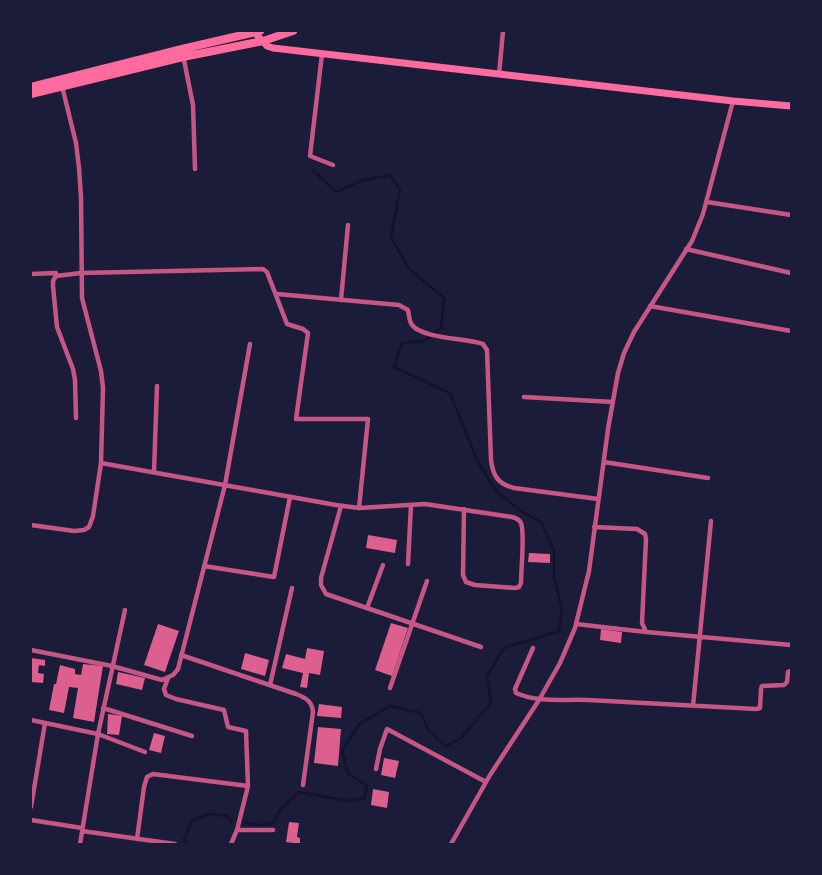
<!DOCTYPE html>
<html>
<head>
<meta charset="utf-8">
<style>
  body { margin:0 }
  #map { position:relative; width:822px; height:875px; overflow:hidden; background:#1b1b3a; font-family:"Work Sans",sans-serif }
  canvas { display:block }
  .frame { position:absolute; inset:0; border:32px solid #1b1b3a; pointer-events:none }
</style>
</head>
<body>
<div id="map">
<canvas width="822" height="875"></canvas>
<div class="frame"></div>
</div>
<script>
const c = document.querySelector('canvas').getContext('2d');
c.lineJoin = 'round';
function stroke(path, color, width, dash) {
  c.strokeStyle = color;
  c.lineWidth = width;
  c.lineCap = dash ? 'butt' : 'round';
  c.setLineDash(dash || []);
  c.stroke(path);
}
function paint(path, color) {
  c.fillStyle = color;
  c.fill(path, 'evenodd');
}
stroke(new Path2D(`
  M245 823 259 825 273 823 280 810 299 792 348 801 364 798 367 786 348 773 342 751 359 724 390 706 421 713 429 731 446 746 461 738 491 703 487 676 504 648 559 631 562 609 554 577V550L541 522 521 511 495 490 477 460 450 393 394 367 402 343 425 341 441 328 444 298 408 268 391 237 400 189 390 175 361 181 336 192 313 170
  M185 844 184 839 192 821 209 814 228 816 231 822`), '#12122b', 2.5);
paint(new Path2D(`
  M368 535 397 540 395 553 366 548Z
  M529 553 550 554V563L528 562Z
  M391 623 408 628 392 676 375 670Z
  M158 624 179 631 165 672 144 665Z
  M601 629 622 632 621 643 600 640Z
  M307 648 324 651 320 675 309 673 307 688 300 687 303 673 282 668 286 654 305 659Z
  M245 653 269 660 265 676 241 669Z
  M31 658 45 660V666L39 665 38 673 44 674 43 683 31 682Z
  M83 664 103 666 94 722 73 718 78 688 69 687 64 713 49 710 54 684H56L60 665 75 669V674L81 675Z
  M118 672 145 678 142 690 116 684Z
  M319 704 342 707 341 718 317 716Z
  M108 714 122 716 119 735 107 734Z
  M318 727 341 729 338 766 314 763Z
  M154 733 165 736 161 753 149 750Z
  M384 758 399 761 395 778 381 775Z
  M373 789 389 792 387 808 371 805Z
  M289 822 299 823 297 837 300 838V844L286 842Z`), '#dd5f8e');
stroke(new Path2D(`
  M322 54 310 156 333 165
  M183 55 193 105 195 169
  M499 75 503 31
  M62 86 76 143 79 168 81 197 82 298 101 371 103 388 101 463 336 505 359 508 425 504 512 517C516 518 519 519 521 523 525 533 521 570 521 583L519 587 515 588 475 585 466 582 463 575 464 509
  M707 202 791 215
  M686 249 791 273
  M31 274 56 273
  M277 294 399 305 408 310C409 315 409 321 412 325 423 339 467 338 483 344L487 350 491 460C493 476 498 484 514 488L598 499
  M341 300 348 225
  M650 306 791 331
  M524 397 613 402
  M76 418 75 380 73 369 57 327 53 286V281L56 276 81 273 263 269 267 272 287 324 303 329 308 333 296 419H368L359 508
  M604 462 708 478
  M154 472 157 386
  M341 506 321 578V585L326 594 481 647
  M31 525 74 531 84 530 89 527 93 516 101 463
  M594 527 637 529 645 534 646 539 642 623 646 632 791 645
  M408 564 411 505
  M204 566 274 577 290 497
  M367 608 383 565
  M576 624 646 632
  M533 648 515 689 516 693C539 703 564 699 588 700 644 703 700 706 756 709L760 708 761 689 762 686 784 685 787 682 788 672 791 671
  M31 650 112 666 162 680 173 675 178 669 225 485 250 344
  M181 655 296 694C306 698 312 701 313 712L303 785
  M270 685 292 588
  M390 688 427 581
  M693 706 711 521
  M103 708 192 736
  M31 720 98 734 145 752
  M376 769 380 749 387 729 486 782
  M31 807 45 723
  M31 820 82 828
  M237 830H273
  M82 831 175 844
  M137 839 144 787 147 777 153 774 248 786 246 731 228 727 224 710 176 699 166 695 164 689 168 678
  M80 844 98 734 125 610
  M231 844 237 830 248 786
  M451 844 490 775 539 700 560 663 575 628 589 571 608 429 618 373 624 353 634 332 692 241 703 214 733 101`), '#c65784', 4.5);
stroke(new Path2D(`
  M255 33 267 46 273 48 733 101 791 106`), '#ff6b9d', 7);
stroke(new Path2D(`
  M31 87 182 49 260 31
  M31 94 183 57 263 41 293 31`), '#ff6b9d', 8);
</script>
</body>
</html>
